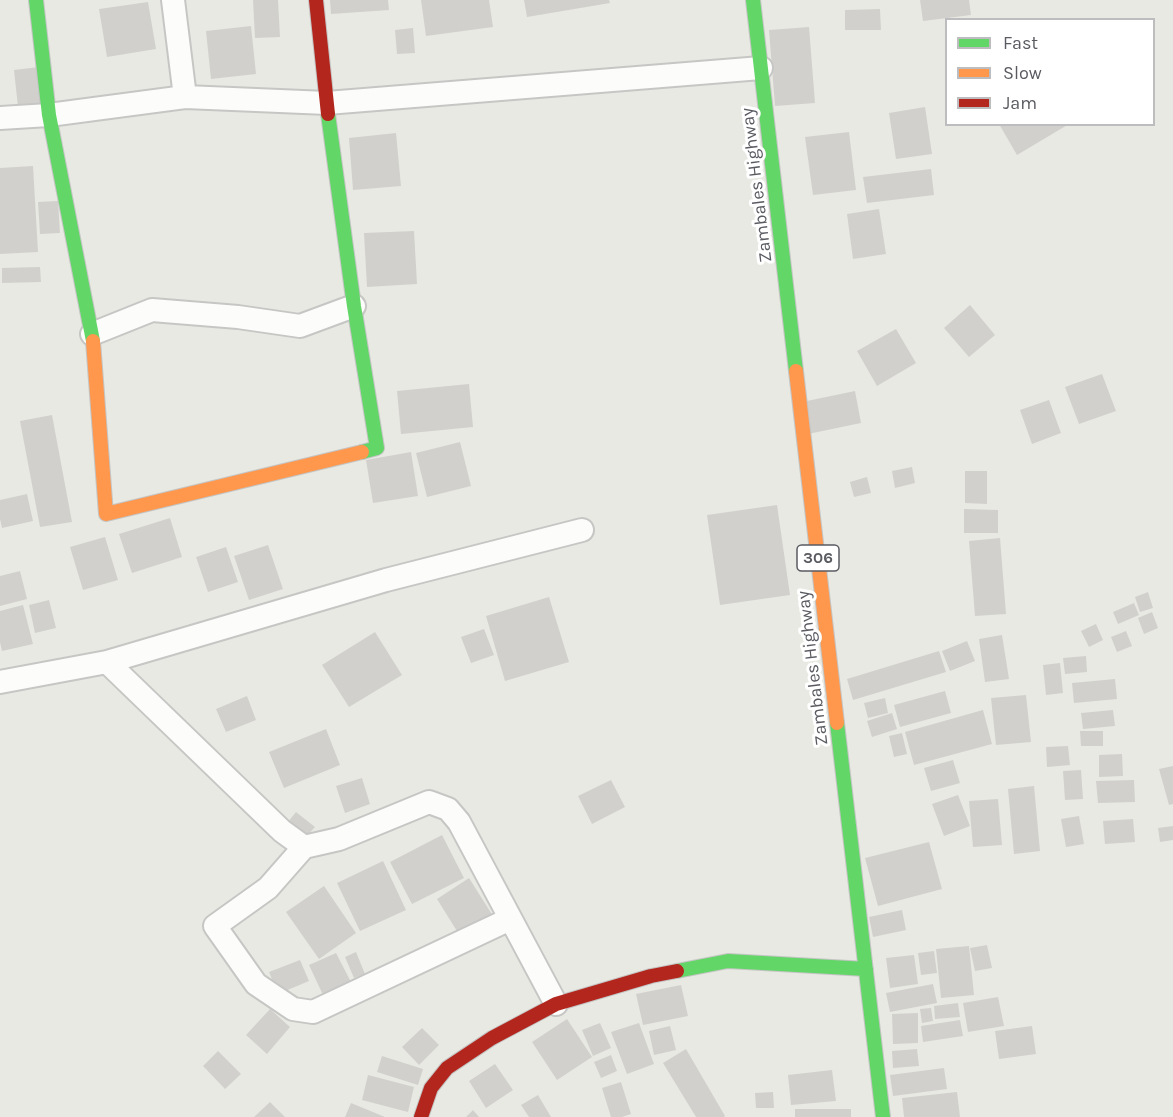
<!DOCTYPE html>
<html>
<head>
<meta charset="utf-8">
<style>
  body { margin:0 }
  #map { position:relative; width:1173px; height:1117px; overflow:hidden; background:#e9e9e3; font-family:Karla,sans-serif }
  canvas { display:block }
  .legend { position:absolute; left:945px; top:18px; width:210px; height:108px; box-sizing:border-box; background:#fff; border:2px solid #bdbdc0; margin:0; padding:8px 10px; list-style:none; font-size:18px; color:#595b61 }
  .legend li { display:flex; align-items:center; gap:12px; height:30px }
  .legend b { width:30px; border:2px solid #bdbdc0 }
</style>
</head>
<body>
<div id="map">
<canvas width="1173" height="1117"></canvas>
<ul class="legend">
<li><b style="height:8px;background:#63d668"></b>Fast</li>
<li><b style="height:8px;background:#ff974d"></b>Slow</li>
<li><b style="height:8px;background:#b3261e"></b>Jam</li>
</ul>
</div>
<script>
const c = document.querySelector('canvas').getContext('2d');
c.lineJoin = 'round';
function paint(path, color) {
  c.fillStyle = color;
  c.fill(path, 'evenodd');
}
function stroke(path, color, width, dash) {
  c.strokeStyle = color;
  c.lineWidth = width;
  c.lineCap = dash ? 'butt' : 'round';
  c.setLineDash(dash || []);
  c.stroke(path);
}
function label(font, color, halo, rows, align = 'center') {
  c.font = font + ' Karla,sans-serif';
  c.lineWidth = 6;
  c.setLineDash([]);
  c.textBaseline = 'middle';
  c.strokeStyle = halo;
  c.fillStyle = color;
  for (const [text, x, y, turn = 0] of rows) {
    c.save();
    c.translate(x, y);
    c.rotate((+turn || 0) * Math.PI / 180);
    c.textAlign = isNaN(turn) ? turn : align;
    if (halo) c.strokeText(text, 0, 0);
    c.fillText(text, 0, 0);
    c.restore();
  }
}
paint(new Path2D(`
  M253 0H278L280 37 255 38Z
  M330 0H388L389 10 331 14Z
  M421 0H489L493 27 426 36Z
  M524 0H609L610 3 527 17Z
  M920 0H969L971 15 923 21Z
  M148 2 156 49 107 57 99 9Z
  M880 9 881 30H845V10Z
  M251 26 256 74 211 79 206 31Z
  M809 27 815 103 775 106 769 30Z
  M413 28 415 53 397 54 395 30Z
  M39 67 43 104 18 107 14 70Z
  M925 107 932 154 896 159 889 113Z
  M999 124H1069L1017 155Z
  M849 132 856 190 813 195 805 137Z
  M396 133 401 186 353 190 349 138Z
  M33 166 38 252 0 254V168Z
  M931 169 934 195 867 203 863 177Z
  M58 201 60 233 40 234 38 202Z
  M879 209 886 254 853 259 847 214Z
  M414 231 417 284 367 287 364 233Z
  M40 267 41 282 2 283V268Z
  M970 305 995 335 969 357 944 328Z
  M896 329 916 363 877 386 857 351Z
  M1102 374 1116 411 1079 424 1065 387Z
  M469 384 473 427 401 434 397 391Z
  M855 391 861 423 808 434 802 402Z
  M1049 400 1061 433 1032 444 1020 410Z
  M52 415 72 522 40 527 20 421Z
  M460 442 471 486 427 497 416 453Z
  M411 452 418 496 373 503 366 460Z
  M912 467 915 483 895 488 892 471Z
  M965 471H987V504L965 503Z
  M867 477 871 493 854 497 850 482Z
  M27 494 33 521 2 528 0 519V500Z
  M777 505 790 595 720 605 707 515Z
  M964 509 998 510V533H964Z
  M170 518 182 557 132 573 119 534Z
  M105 537 118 580 83 590 70 547Z
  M1000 538 1006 614 975 616 969 541Z
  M268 545 283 589 249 600 234 556Z
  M226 547 238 582 208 592 196 557Z
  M20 571 27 599 0 606V576Z
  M1148 592 1153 608 1140 612 1135 597Z
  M549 597 569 662 505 681 486 616Z
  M49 600 56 628 35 633 29 605Z
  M1134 603 1139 615 1118 624 1113 612Z
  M23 605 33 644 2 651 0 642V611Z
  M1152 612 1158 628 1144 634 1138 618Z
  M1096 624 1103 640 1089 647 1081 631Z
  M484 629 494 655 471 663 461 637Z
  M1126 631 1132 646 1117 652 1111 637Z
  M375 632 402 675 349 707 322 665Z
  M1002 635 1009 679 985 682 979 639Z
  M967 641 975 661 950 671 942 651Z
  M939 651 946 672 853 700 847 679Z
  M1086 656 1087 672 1065 674 1063 658Z
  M1060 663 1063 693 1046 695 1043 665Z
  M1115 679 1117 699 1074 703 1072 683Z
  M945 691 951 713 900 727 894 705Z
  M1026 695 1031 742 996 745 991 698Z
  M247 696 256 720 226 732 216 709Z
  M885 698 888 713 868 718 864 703Z
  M983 710 992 744 914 765 905 732Z
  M1113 710 1115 726 1083 729 1081 713Z
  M892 713 897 729 872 737 867 721Z
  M326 729 340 765 284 788 269 752Z
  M1080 731H1103V746H1081Z
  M902 733 907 754 894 757 889 736Z
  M1068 746 1070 765 1047 767 1046 747Z
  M1122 754 1123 776 1099 777V755Z
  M953 760 960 783 931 791 924 768Z
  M1173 766V804L1169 805 1159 769Z
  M1081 770 1083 799 1065 800 1063 771Z
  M362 778 370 804 345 813 336 786Z
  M611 780 625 807 592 824 578 796Z
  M1134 780 1135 802 1098 803 1096 781Z
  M1034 786 1040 851 1014 854 1008 789Z
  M958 795 970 826 944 836 932 804Z
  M998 799 1002 845 973 847 969 801Z
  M296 812 315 827 305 838 287 823Z
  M1079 816 1084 844 1066 847 1061 819Z
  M1133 819 1135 842 1105 844 1103 821Z
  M1173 826V840L1160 842 1158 828Z
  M442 835 464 878 412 904 390 862Z
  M929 842 942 889 878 906 865 858Z
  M383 861 406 910 360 931 337 883Z
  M469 878 493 916 460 936 437 899Z
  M324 886 356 933 319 959 286 912Z
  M902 910 906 930 873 937 869 917Z
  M987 945 992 968 975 971 970 948Z
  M969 946 974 995 941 998 936 949Z
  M934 951 937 973 921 975 918 953Z
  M356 952 365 974 354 978 345 957Z
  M336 953 351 982 323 995 309 965Z
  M914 955 918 984 890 988 886 958Z
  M300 960 309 981 278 994 269 972Z
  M933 984 937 1003 890 1012 886 993Z
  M681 985 688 1016 643 1025 636 994Z
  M998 997 1004 1026 968 1032 963 1003Z
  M958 1003 960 1017 935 1019 934 1006Z
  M931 1008 933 1021 922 1023 920 1009Z
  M270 1009 290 1027 267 1054 246 1035Z
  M918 1013V1043L893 1044 892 1014Z
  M567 1019 592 1057 557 1080 532 1042Z
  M960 1020 963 1036 923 1042 921 1026Z
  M600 1023 611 1048 593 1056 582 1030Z
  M639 1023 654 1064 627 1074 611 1032Z
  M670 1026 676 1050 654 1055 649 1031Z
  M1032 1026 1036 1054 999 1059 995 1031Z
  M422 1028 439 1045 419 1065 402 1047Z
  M686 1049 725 1116 724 1117H696L663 1063Z
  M917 1049 919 1066 893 1068 892 1051Z
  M218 1051 241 1074 225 1089 203 1066Z
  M611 1055 617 1071 601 1078 594 1062Z
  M382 1056 423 1069 418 1085 377 1072Z
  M495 1064 513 1090 486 1108 469 1081Z
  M944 1068 947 1089 893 1096 890 1075Z
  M832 1070 836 1101 791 1105 788 1075Z
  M368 1075 414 1087 408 1112 362 1100Z
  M621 1082 631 1114 622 1117H611L602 1088Z
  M773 1092 774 1108H756L755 1093Z
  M957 1092 960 1117H904L902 1098Z
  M538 1095 551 1117H529L521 1105Z
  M270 1102 285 1117H254Z
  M351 1103 385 1117H345Z
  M795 1109H851V1117H795Z
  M473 1110 479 1117H466Z`), '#d1d0cd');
const street = new Path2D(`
  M173 0 185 97
  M0 118 49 115 185 97 327 103 761 68
  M92 334 152 310 238 317 300 326 354 306
  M107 662 282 831 304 847 339 839 429 802 448 809 459 822 556 1004
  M0 682 107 662 386 580 582 530
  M304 847 268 888 215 926 256 984 293 1009 313 1012 510 919`);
const fast = new Path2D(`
  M36 0 49 115 93 341
  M753 0 796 371
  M328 114 354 306 377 448 362 452
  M837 723 883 1117
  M677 971 728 961 866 969`);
const slow = new Path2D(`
  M93 341 106 514 362 452
  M796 371 837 723`);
const jam = new Path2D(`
  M316 0 328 114
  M421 1117 431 1088 447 1068 492 1038 556 1004 651 976 677 971`);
stroke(street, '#c6c7c5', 26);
stroke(fast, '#c4c5c4', 16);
stroke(slow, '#c4c5c4', 16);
stroke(jam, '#c4c5c4', 16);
stroke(street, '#fcfcfb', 22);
stroke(fast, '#63d668', 14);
stroke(slow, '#ff974d', 14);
stroke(jam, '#b3261e', 14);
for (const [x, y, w] of [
  [818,558,42]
]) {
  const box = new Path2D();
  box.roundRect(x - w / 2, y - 13, w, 26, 4.5);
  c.fillStyle = '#fff';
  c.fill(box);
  stroke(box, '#595b61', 1.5);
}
label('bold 16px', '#595b61', null, [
  ["306",818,558]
]);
label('18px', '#595b61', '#fff', [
  ["Zambales Highway",757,185,-97],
  ["Zambales Highway",813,668,-97]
]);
</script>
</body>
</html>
